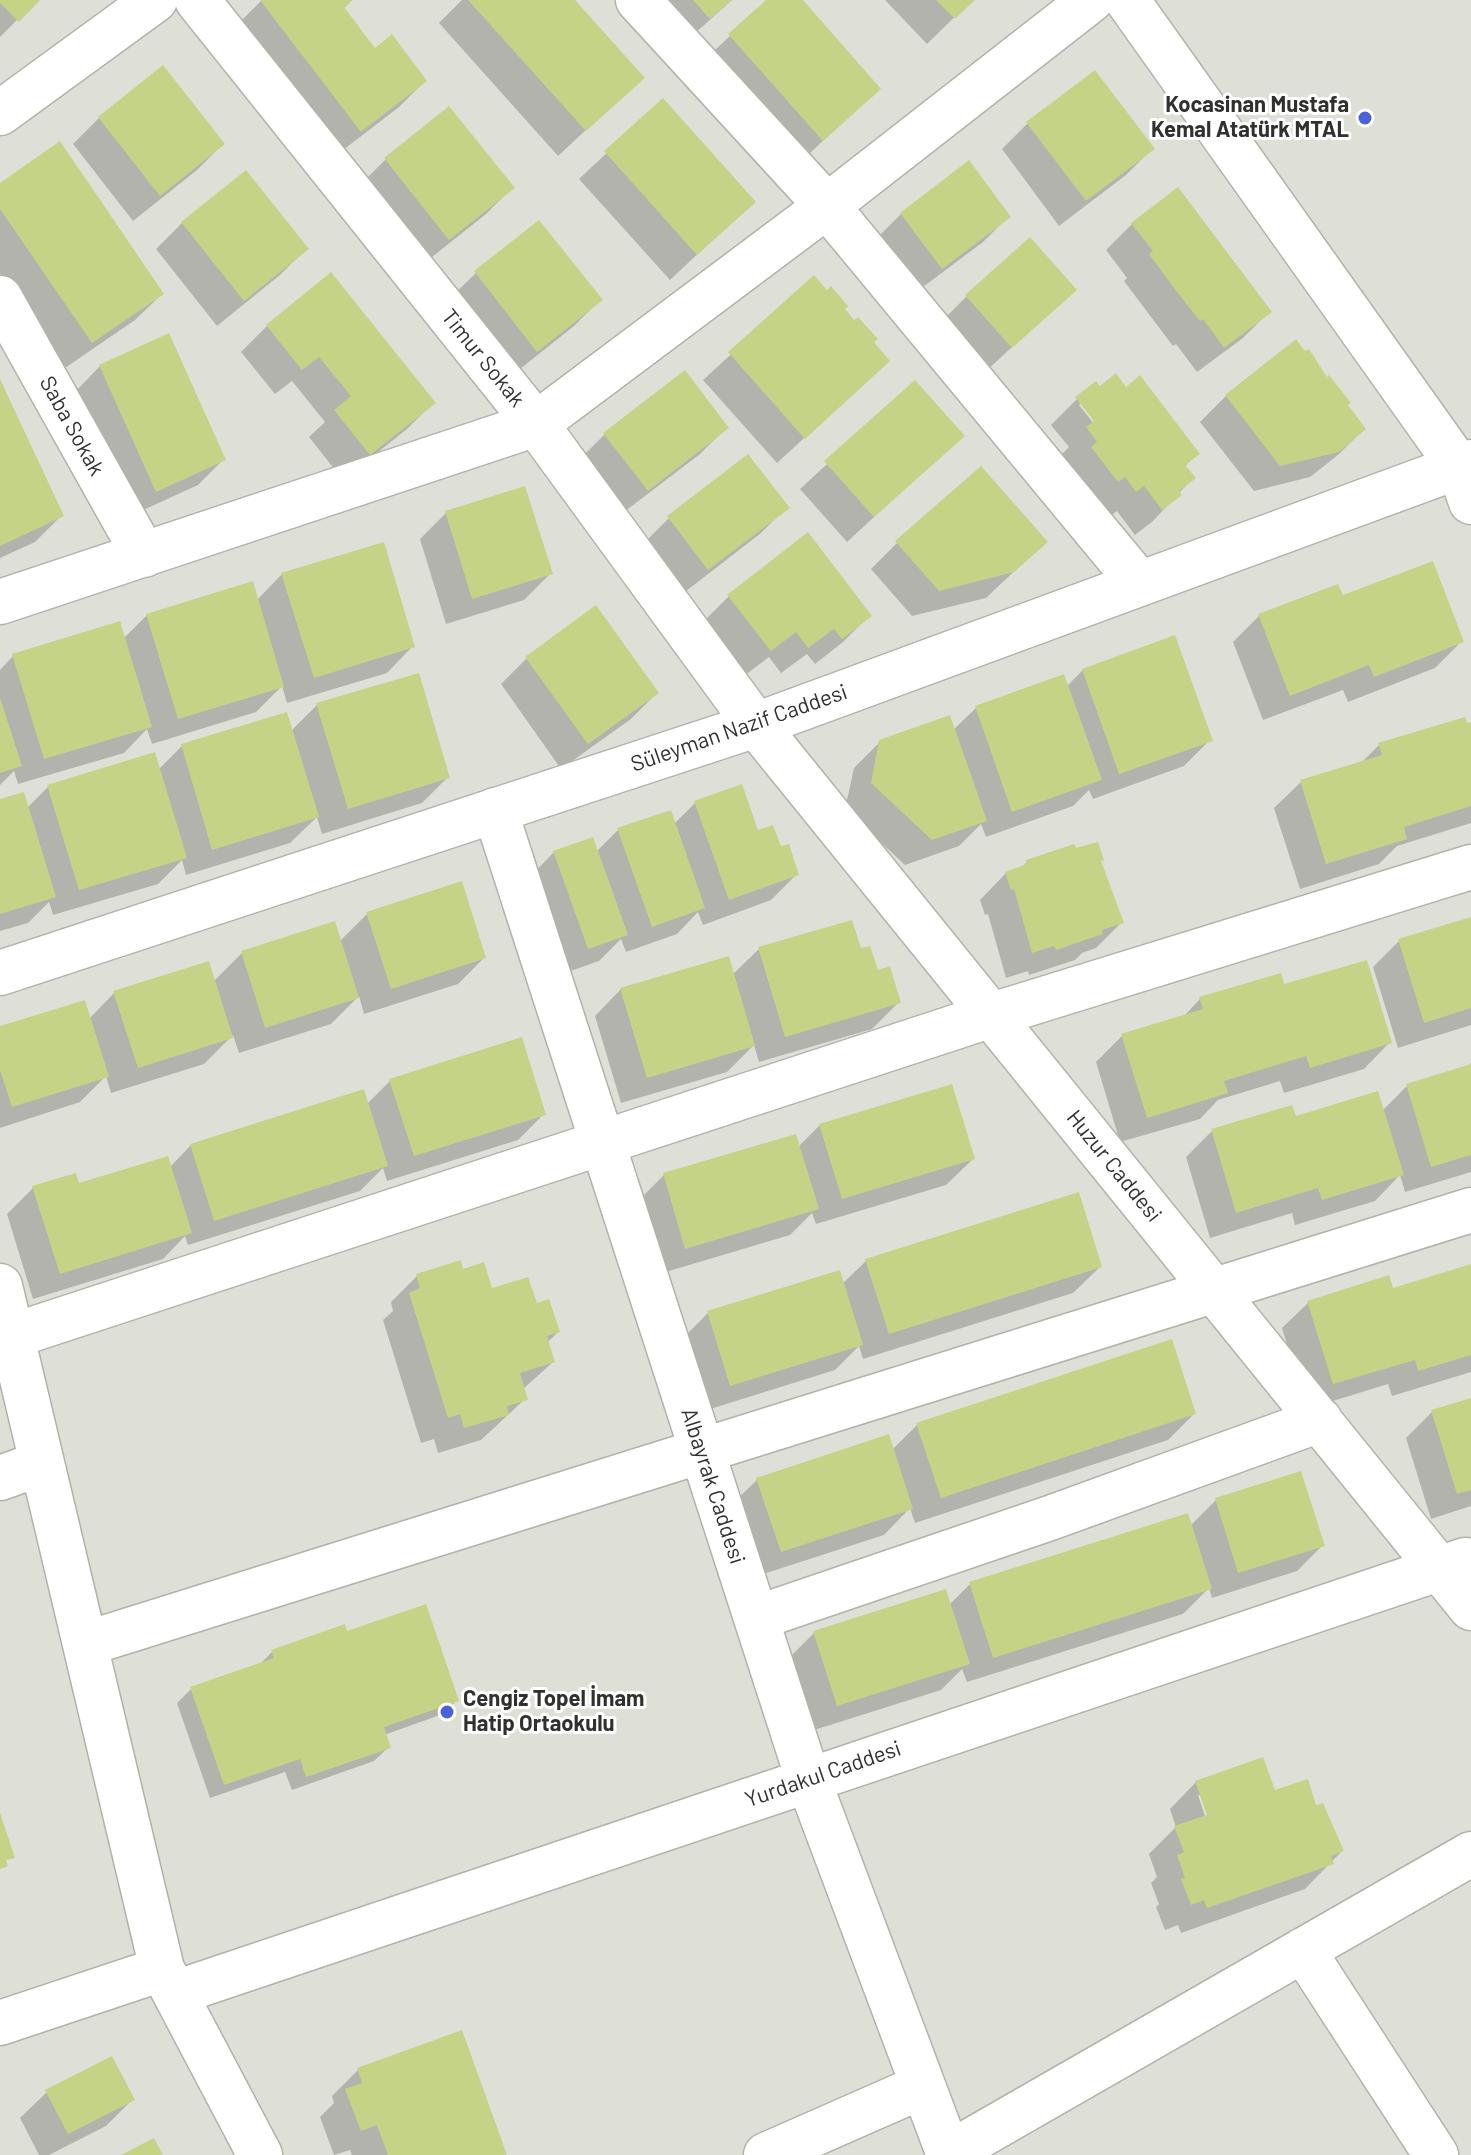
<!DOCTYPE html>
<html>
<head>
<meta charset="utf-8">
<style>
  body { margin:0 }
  canvas { display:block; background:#dee0d8 }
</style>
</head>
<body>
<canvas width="1471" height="2155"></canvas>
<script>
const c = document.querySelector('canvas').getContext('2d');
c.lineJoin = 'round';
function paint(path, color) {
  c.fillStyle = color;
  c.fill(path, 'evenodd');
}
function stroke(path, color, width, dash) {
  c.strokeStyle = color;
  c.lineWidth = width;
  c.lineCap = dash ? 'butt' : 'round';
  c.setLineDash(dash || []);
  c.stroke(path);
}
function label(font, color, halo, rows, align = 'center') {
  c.font = font + ' Barlow,sans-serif';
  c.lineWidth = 6;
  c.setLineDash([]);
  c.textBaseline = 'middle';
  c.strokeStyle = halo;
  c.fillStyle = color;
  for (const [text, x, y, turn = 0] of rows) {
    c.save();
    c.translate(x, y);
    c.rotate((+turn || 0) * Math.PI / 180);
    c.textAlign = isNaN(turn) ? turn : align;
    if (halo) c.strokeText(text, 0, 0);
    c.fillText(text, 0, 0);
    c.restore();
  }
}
paint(new Path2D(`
  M0 0H37L0 37Z
  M262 0H352L343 9 375 50 425 81 399 107 334 157 235 27Z
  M462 0H572L642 78 558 156 439 23Z
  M644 0H732L683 44Z
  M769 0H800L879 89 796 166 703 61Z
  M885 0H972L927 44Z
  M662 101 753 202 670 280 579 179Z
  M99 118 223 144 197 170 133 221 73 144Z
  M1028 123 1152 149 1126 175 1059 226 1002 149Z
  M386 159 512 188 486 214 422 265 360 185Z
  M0 185 162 294 135 320 65 368 0 273Z
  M901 214 1009 216 983 242 915 293 875 240Z
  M182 223 306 249 280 275 217 326 156 249Z
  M539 223 600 300 574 326 510 377 449 299 476 273Z
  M1132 224 1269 312 1243 338 1197 372 1176 344 1173 346 1148 313 1124 281 1127 278 1106 250Z
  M814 278 888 361 777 463 703 380Z
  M1074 290 985 372 941 322 967 296Z
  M267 326 433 403 407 429 343 480 309 437 325 422 292 381 275 394 241 352Z
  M100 366 224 459 198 485 130 516 74 393Z
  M915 383 962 436 847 542 800 489Z
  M0 386 61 516 35 542 0 558Z
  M1099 389H1126L1197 454 1184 467 1193 478 1153 521 1135 535 1117 511 1109 517 1062 454 1069 447 1051 425 1077 399ZM1082 402 1102 428 1099 430 1079 405Z
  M1226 396 1345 405 1364 429 1338 455 1310 477 1254 491 1200 422Z
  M726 428 700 454 620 515 579 460 605 434Z
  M787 507 761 533 681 595 643 544 669 518Z
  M446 513 550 574 524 600 446 624 420 539Z
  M1045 542 986 598 912 616 871 569 897 543Z
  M282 574 413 646 387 673 287 703 282 686 256 712 152 744 147 729 124 753 18 784 14 771 0 785V670L13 656 123 639 147 615 256 601Z
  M729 596 869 616 843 642 815 664 807 654 781 673 769 657 744 676 703 622Z
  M1259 616 1461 642 1435 668 1348 702 1343 690 1263 720 1233 642Z
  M527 658 657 693 631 719 561 769 501 684Z
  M1083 670 1210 740 1184 766 1093 799 1089 790 1073 806 986 837 981 824 959 846 905 865 845 809 854 768 880 742 953 730 976 708 1066 687Z
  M317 705 448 777 422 803 322 834 317 817 290 843 186 875 182 860 158 884 53 915 49 902 28 923 0 931V802L27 808 48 787 158 770 182 746 291 731Z
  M1471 724V823L1397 846 1379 864 1300 889 1274 808 1301 782 1360 764 1379 745Z
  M695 803 757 833 779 849 797 874 771 900 703 925 698 912 677 934 626 952 621 939 599 961 562 974 528 879 554 852H596L618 830 674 824Z
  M1027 862H1099L1122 922 1096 948 1082 953 1075 960 1029 975 1028 971 1006 978 988 914 985 915 980 900 1006 873 1020 869Z
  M367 914 484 958 458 984 364 1014 359 996 331 1024 239 1053 233 1035 204 1064 111 1093 106 1076 80 1102 0 1128V1028L89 1019 114 993 213 982 242 953 340 941Z
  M1471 919V1025L1398 1048 1373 967 1399 941Z
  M759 949 860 950 899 1002 872 1029 759 1062 754 1045 727 1072 621 1103 595 1016 621 989 732 975Z
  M1283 987 1390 1042 1364 1069 1284 1093 1280 1081 1218 1100 1200 1119 1120 1142 1096 1062 1122 1036 1182 1018 1200 999Z
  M1471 1063V1172L1405 1192 1400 1175 1375 1201 1295 1225 1292 1213 1210 1238 1186 1157 1212 1131 1295 1119 1382 1111 1407 1086 1467 1067Z
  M390 1081 544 1114 518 1140 387 1181 383 1168 360 1191 188 1245 185 1236 163 1259 33 1299 7 1214 33 1188 78 1186 170 1167 191 1145 367 1104Z
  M820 1125 973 1159 946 1185 816 1224 812 1213 790 1235 659 1274 638 1201 664 1175 798 1147Z
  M866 1261 1100 1267 1073 1293 863 1359 859 1346 835 1370 704 1411 682 1339 708 1313 842 1284Z
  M1471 1266V1372L1392 1396 1388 1384 1307 1409 1282 1328 1309 1302 1391 1290Z
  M462 1271 558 1332 547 1343 553 1362 523 1389 525 1399 481 1440 438 1453 434 1439 421 1443 383 1320 393 1311 391 1302 417 1276Z
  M1471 1400V1506L1431 1519 1406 1438 1432 1412Z
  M1194 1414 1168 1440 915 1523 910 1508 884 1535 754 1577 731 1505 758 1479 892 1450 918 1424Z
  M1216 1500 1323 1545 1297 1571 1212 1598 1209 1588 1183 1614 967 1682 962 1669 941 1690 811 1731 788 1659 814 1633 949 1605 970 1584 1190 1526Z
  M346 1634 457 1700 443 1714 384 1735 389 1747 374 1761 292 1790 285 1772 210 1798 177 1703 191 1689 259 1665 272 1652Z
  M1196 1782 1274 1793 1315 1808 1342 1851 1305 1889 1181 1933 1178 1925 1165 1930 1156 1907 1159 1904 1151 1883 1157 1877 1149 1854 1176 1827 1170 1809ZM1198 1795H1202L1212 1824 1208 1825Z
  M358 2070 505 2155H352L350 2150 334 2155 320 2117 334 2103 332 2096Z
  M47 2092 132 2100 106 2126 49 2155H39L20 2118Z`), '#0003');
paint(new Path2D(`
  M0 0H40L19 22 0 3Z
  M260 0H353L344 7 375 48 392 34 427 81 361 132Z
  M468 0H575L645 78 586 131Z
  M693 0H732L710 19Z
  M766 0H803L881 89 823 141 728 34Z
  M936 0H975L955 19Z
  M163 65 225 144 160 196 98 117Z
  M1095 70 1155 149 1086 201 1026 122Z
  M663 98 756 202 697 255 604 151Z
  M449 106 515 188 449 240 384 158Z
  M60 141 164 294 92 343 0 209V183Z
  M969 160 1011 217 942 269 900 213Z
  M246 170 309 249 244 301 181 222Z
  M1178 187 1272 312 1224 348 1203 319 1200 321 1174 288 1149 254 1153 251 1131 223Z
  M539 220 603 300 537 352 474 271Z
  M1030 237 1077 290 1012 348 965 295Z
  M331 272 436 403 370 455 334 410 351 396 319 357 302 370 266 325Z
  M814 275 827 290 831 286 848 306 845 309 854 320 858 317 878 339 874 342 890 361 805 439 728 352Z
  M169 333 226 460 156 492 99 365Z
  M1296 339 1305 351 1309 349 1327 377 1329 375 1351 403 1348 405 1366 429 1339 452 1280 466 1225 395Z
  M685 370 729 428 648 491 603 433Z
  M1116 373 1126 387 1140 375 1200 454 1185 465 1196 478 1179 491 1182 495 1162 510 1144 486 1136 492 1125 477 1118 482 1091 447 1097 442 1086 427 1094 421 1075 397 1096 381 1100 386Z
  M0 379 64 516 0 546Z
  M915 380 965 436 874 517 824 461Z
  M748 454 790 508 708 570 667 516Z
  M981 466 1048 542 1014 572 939 591 895 541Z
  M525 486 553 574 472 599 445 511Z
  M808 532 872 616 842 639 834 629 808 648 796 632 771 651 727 595Z
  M384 542 415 647 314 678 281 573Z
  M1433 561 1464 642 1374 677 1369 665 1290 696 1258 614 1338 584 1343 595Z
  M253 581 284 687 178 719 146 614Z
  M596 605 659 693 588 744 525 657Z
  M120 621 152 727 44 759 12 654Z
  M1175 635 1213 741 1119 774 1082 669Z
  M419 673 450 778 348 809 316 703Z
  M1064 674 1102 780 1012 812 975 706Z
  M0 698 22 766 0 773Z
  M287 712 319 817 212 850 181 744Z
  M950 715 987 821 932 840 871 783 879 740Z
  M1465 717 1467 723 1471 722V806L1404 827 1407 839 1326 864 1300 780 1382 755 1378 743Z
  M155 752 187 858 79 890 47 785Z
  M742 784 758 830 773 825 781 846 789 844 799 875 729 900 694 801Z
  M24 792 56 897 0 914V799Z
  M671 810 705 908 652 927 617 828Z
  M593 837 628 935 588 949 553 851Z
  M1098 842 1104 860 1101 861 1124 923 1102 930 1103 934 1056 950 1054 946 1032 953 1014 889 1011 890 1005 872 1027 864 1026 860 1074 844 1076 848Z
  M462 881 486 958 391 989 366 912Z
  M1471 917V1008L1424 1023 1398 939Z
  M852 920 861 948 870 946 878 970 890 966 901 1003 785 1037 758 947Z
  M335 921 359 998 265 1028 241 951Z
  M729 956 755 1046 647 1078 620 988Z
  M1367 960 1392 1043 1310 1068 1306 1056 1224 1081 1228 1093 1147 1118 1121 1034 1203 1009 1199 997 1281 973 1284 984Z
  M209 961 233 1038 138 1068 113 991Z
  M85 1000 109 1077 12 1107 0 1070V1026Z
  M522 1037 546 1115 414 1156 389 1079Z
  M1471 1064V1155L1431 1167 1406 1084Z
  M952 1084 975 1159 842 1199 819 1124Z
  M364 1089 388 1166 214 1221 190 1144Z
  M1378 1091 1404 1175 1322 1200 1318 1188 1236 1213 1211 1129 1292 1105 1296 1116Z
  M796 1134 819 1209 685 1249 663 1173Z
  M168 1156 192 1233 60 1274 32 1186 76 1173 79 1183Z
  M1079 1192 1102 1267 889 1334 865 1259Z
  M461 1260 463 1269 484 1262 492 1288 528 1277 537 1303 549 1299 560 1332 547 1336 555 1362 520 1373 528 1400 507 1406 509 1415 464 1428 460 1414 448 1418 409 1293 420 1288 416 1274Z
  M1471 1264V1355L1418 1371 1415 1360 1333 1384 1307 1301 1389 1275 1393 1288Z
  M840 1270 863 1345 730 1386 707 1311Z
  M1172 1339 1196 1414 941 1498 916 1423Z
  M1471 1398V1490L1457 1494 1431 1410Z
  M889 1434 913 1509 781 1552 756 1478Z
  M1301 1471 1325 1546 1238 1573 1215 1498Z
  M1188 1513 1212 1589 993 1658 969 1582Z
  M946 1589 970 1664 837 1706 813 1631Z
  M426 1604 459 1701 384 1727 391 1748 306 1777 300 1759 224 1785 190 1687 274 1658 271 1650 345 1624 347 1631Z
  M1263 1757 1275 1790 1308 1779 1316 1805 1323 1803 1344 1851 1331 1856 1334 1864 1207 1908 1204 1900 1191 1905 1181 1879 1185 1878 1177 1855 1184 1852 1174 1826 1207 1815 1195 1781Z
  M0 1813 15 1858 6 1860 8 1866 0 1869Z
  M462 2030 507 2155H388L377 2125 361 2131 345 2089 362 2083 357 2068Z
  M112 2056 135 2100 68 2134 45 2090Z
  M154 2138 163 2155H121Z`), '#c4d386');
const minor = new Path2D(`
  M197 0 536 424 756 725 1471 1608
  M638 0 827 206 1140 584
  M1127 0 1459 467 1471 502
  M0 113 155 0
  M0 298 144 555
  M0 602 536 424 827 206 1091 0
  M495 810 808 1779 949 2155
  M0 973 756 725 1471 462
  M0 1286 162 1969 260 2155
  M12 1336 992 1015 1471 867
  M0 1478 42 1463
  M756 1618 1050 1518 1320 1420
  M85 1644 1471 1210
  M1303 1950 1436 2155
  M175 1993 1465 1560
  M0 2023 162 1969
  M948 2154 1471 1854
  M766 2155 923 2086`);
stroke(minor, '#b1b3ab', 47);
stroke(minor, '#fff', 44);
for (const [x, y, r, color] of [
  [1365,118,8,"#4b62d6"],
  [447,1712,8,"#4b62d6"]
]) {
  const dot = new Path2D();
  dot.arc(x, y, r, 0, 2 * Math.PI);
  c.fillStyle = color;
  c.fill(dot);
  stroke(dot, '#fff', 3);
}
label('bold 22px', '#30312e', '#fff', [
  ["Kocasinan Mustafa",1349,105],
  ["Kemal Atatürk MTAL",1349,130],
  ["Cengiz Topel İmam",463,1699,"left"],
  ["Hatip Ortaokulu",463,1724,"left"]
], 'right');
label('22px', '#30312e', '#fff', [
  ["Timur Sokak",483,358,51],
  ["Saba Sokak",72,426,61],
  ["Süleyman Nazif Caddesi",739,728,-19],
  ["Huzur Caddesi",1114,1166,51],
  ["Albayrak Caddesi",713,1486,72],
  ["Yurdakul Caddesi",823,1774,-19]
]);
</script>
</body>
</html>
